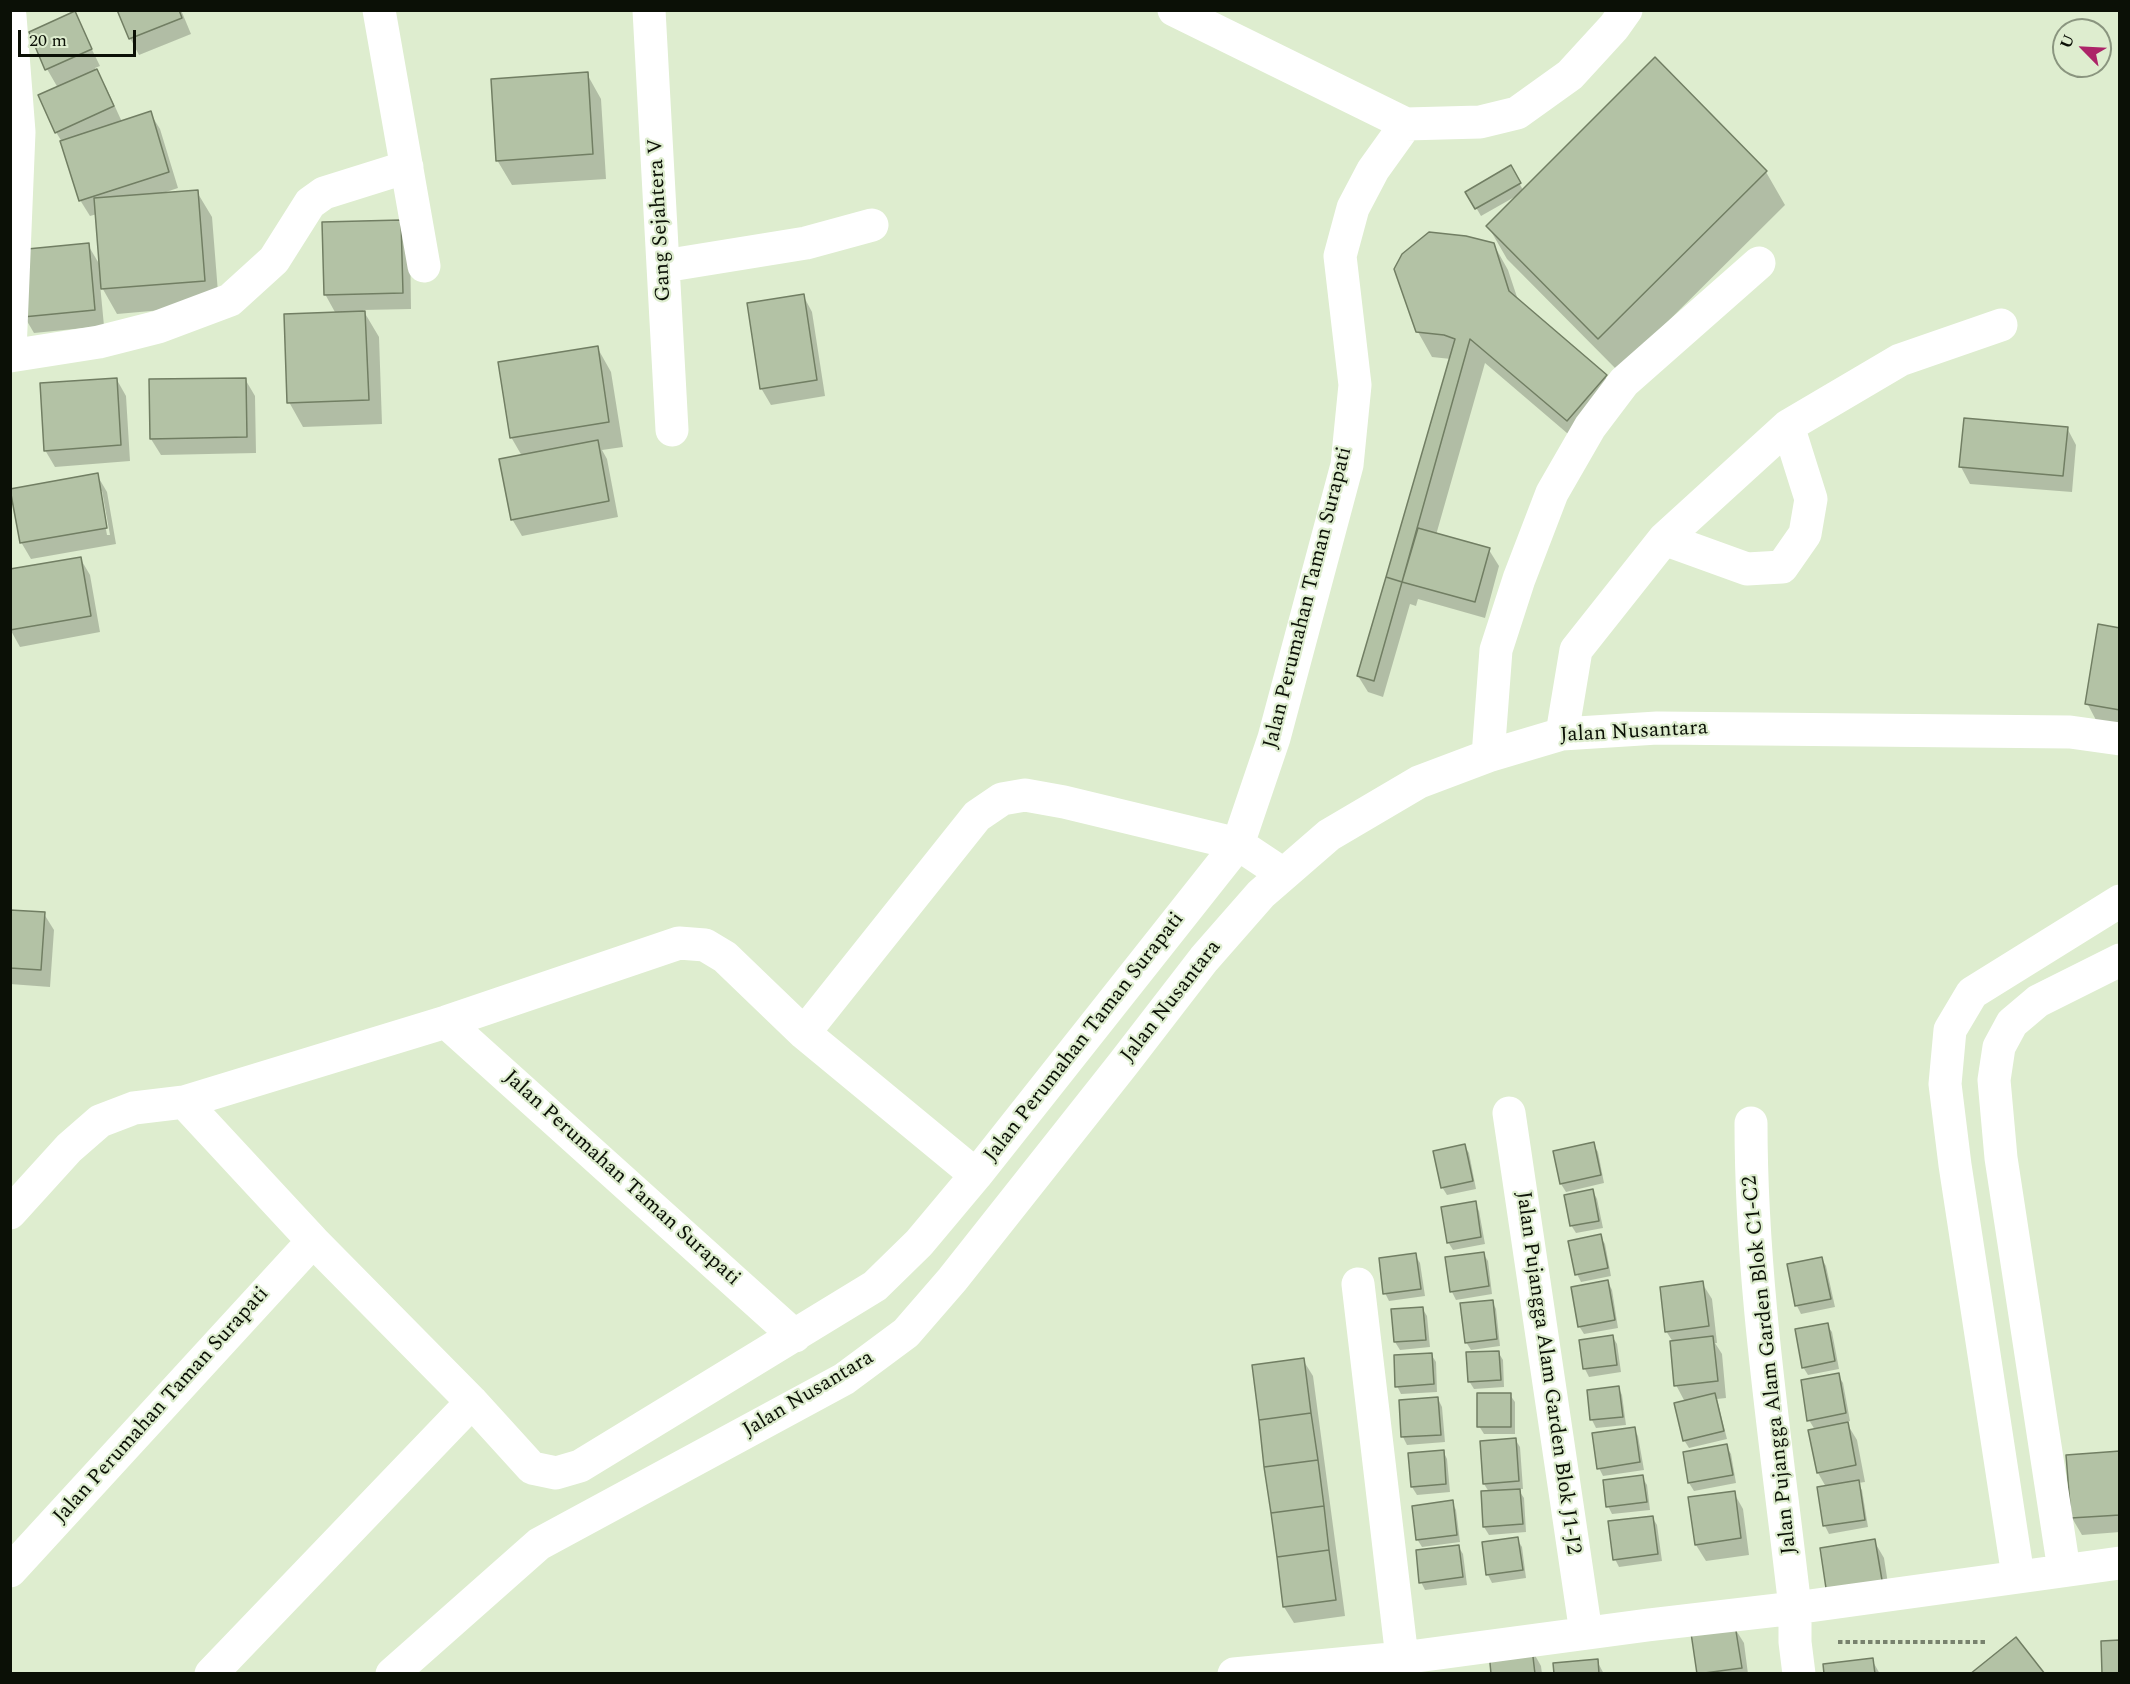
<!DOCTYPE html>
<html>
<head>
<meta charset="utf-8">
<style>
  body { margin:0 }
  #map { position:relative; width:2130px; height:1684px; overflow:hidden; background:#deedcf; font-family:Spectral,serif }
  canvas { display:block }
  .frame { position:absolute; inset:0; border:12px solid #0b1006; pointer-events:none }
  .north { position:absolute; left:2052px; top:18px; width:60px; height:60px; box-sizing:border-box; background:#deedcf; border:2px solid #8a957f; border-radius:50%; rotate:294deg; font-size:16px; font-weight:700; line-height:24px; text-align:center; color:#0b1006 }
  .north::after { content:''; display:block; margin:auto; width:21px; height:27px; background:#ac2468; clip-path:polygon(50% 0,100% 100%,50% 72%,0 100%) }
  .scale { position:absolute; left:18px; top:30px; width:118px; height:27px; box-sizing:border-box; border:3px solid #0b1006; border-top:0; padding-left:8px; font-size:18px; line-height:21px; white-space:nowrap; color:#0b1006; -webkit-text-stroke:4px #deedcf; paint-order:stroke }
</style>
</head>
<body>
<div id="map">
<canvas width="2130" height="1684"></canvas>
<div class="frame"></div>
<div class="north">U</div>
<div class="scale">20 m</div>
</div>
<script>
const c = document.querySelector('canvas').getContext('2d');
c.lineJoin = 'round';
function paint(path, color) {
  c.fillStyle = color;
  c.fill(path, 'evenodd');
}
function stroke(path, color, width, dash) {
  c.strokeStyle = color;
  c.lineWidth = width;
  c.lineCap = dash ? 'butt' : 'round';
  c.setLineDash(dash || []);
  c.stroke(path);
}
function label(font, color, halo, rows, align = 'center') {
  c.font = font + ' Spectral,serif';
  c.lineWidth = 4.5;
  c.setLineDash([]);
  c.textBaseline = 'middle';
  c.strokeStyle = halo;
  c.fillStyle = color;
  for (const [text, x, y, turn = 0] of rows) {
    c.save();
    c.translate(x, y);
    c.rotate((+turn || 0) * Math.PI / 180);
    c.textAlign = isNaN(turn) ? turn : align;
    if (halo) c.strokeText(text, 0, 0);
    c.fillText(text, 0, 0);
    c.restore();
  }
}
paint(new Path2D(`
  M119 10H181L191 34 139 55 130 38Z
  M74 13 100 66 95 68 106 87 122 122 150 113 160 129 178 188 163 193 197 192 212 217 219 305 117 314 100 284 104 326 34 333 24 316 88 245 101 267 97 214 90 216 80 200 62 142 56 132 58 88 47 69Z
  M1655 59 1766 172 1785 205 1618 371 1507 259 1488 226 1518 195 1481 216 1467 192 1510 167 1523 190Z
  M587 74 601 99 606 179 512 185 497 160Z
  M400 221 410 238 411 309 363 310 379 337 382 424 303 427 289 402 336 314 325 294Z
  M1494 245 1508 270 1518 300 1605 376 1620 401 1581 445 1485 363 1436 535 1489 550 1499 566 1485 618 1418 599 1416 606 1410 604 1383 697 1368 692 1358 676 1451 359 1432 357 1418 332Z
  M803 295 812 312 825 396 771 405 761 388Z
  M597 347 611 372 623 447 602 450 607 459 618 517 522 536 512 519 522 456 511 437Z
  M245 379 255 396 256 453 161 455 151 439Z
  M117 380 126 396 130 461 55 467 45 450Z
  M2067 428 2076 445 2072 492 1970 484 1961 467Z
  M97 475 107 492 116 544 31 559 21 542ZM99 491H102L110 535H107Z
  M80 558 90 575 100 632 20 647 10 629Z
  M2120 629V724L2096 720 2087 703Z
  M10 911 44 914 54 930 50 987 10 984Z
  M1593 1144 1598 1152 1604 1183 1566 1192 1561 1184Z
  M1464 1145 1469 1153 1476 1189 1447 1195 1442 1187Z
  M1593 1191 1597 1199 1603 1228 1576 1233 1571 1225Z
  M1475 1203 1479 1211 1485 1244 1453 1250 1448 1242Z
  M1600 1236 1605 1244 1611 1276 1581 1282 1577 1274Z
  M1483 1253 1488 1261 1492 1294 1456 1300 1452 1292 1447 1258Z
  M1415 1255 1420 1263 1425 1296 1389 1301 1385 1293Z
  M1822 1259 1826 1266 1835 1307 1801 1314 1797 1306 1789 1265Z
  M1608 1282 1612 1290 1618 1328 1584 1334 1579 1326Z
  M1702 1283 1712 1299 1717 1343H1715L1722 1354 1726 1398 1717 1399 1727 1439 1689 1448 1684 1440 1685 1402 1676 1385 1673 1342 1666 1331Z
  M1492 1301 1496 1309 1500 1346 1471 1350 1466 1342Z
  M1422 1308 1427 1316 1430 1347 1400 1350 1395 1342Z
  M1827 1325 1832 1332 1839 1369 1808 1375 1803 1367Z
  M1612 1336 1617 1344 1621 1372 1589 1377 1585 1369 1581 1341Z
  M1498 1352 1503 1360 1504 1387 1474 1389 1469 1381Z
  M1431 1354 1436 1362 1437 1392 1401 1394 1397 1386Z
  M1303 1360 1313 1376 1345 1616 1294 1623 1284 1607Z
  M1838 1375 1843 1383 1850 1421 1846 1422 1857 1440 1865 1482 1858 1483 1862 1490 1868 1527 1829 1534 1825 1526 1819 1488 1826 1487 1818 1473 1810 1431 1815 1430 1809 1420Z
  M1618 1387 1622 1395 1626 1425 1596 1428 1592 1420 1589 1391Z
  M1510 1395 1515 1402V1434H1484L1479 1426Z
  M1438 1399 1442 1407 1445 1442 1407 1445 1403 1437Z
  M1634 1428 1638 1436 1644 1470 1603 1476 1599 1468Z
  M1515 1439 1520 1447 1523 1489H1518L1524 1498 1526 1532 1489 1535 1484 1527 1489 1492 1484 1484Z
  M1726 1446 1731 1454 1736 1483 1694 1491 1689 1483 1684 1453Z
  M1443 1451 1447 1459 1450 1492 1417 1495 1412 1487Z
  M2120 1453V1532L2082 1535 2072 1518Z
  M1642 1477 1647 1485 1650 1510 1612 1514 1608 1506Z
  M1734 1493 1743 1509 1749 1555 1706 1561 1696 1545Z
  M1452 1502 1456 1510 1460 1542 1422 1547 1417 1539Z
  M1652 1517 1657 1525 1662 1561 1619 1567 1615 1559Z
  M1517 1539 1522 1547 1526 1578 1492 1583 1488 1575 1484 1543Z
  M1874 1541 1884 1558 1891 1603 1838 1612Z
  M1458 1546 1463 1554 1467 1585 1425 1590 1421 1582Z
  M1734 1627 1744 1643 1748 1674H1699Z
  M1532 1650 1541 1666 1542 1674H1492Z
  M1872 1660 1880 1674H1826Z
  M1597 1661 1604 1674H1555Z`), '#0003');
const building = new Path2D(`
  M117 10H179L182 18 129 39Z
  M75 11 92 49 45 70 29 32Z
  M1655 57 1767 171 1598 339 1486 226Z
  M97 69 114 106 55 133 38 95Z
  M588 72 593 154 496 161 491 79Z
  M151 111 169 172 79 201 60 141Z
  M1511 165 1521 183 1475 209 1465 192Z
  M198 190 205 281 101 289 94 198Z
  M401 220 403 293 324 295 322 222Z
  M1429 232 1466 236 1494 243 1509 291 1607 375 1567 421 1470 339 1402 582 1386 577 1455 339 1444 335 1416 332 1394 269 1402 254Z
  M89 243 95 310 23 317 17 250Z
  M804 294 817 380 760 389 747 303Z
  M365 311 369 400 287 403 284 314Z
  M598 346 609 422 510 438 498 362Z
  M117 378 121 445 44 451 40 383Z
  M246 378 247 437 150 439 149 379Z
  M1964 418 2068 427 2063 476 1959 467Z
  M598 440 609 501 511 520 499 459Z
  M98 473 107 528 20 543 10 489Z
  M1418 528 1490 548 1475 602 1402 582Z
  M81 557 91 616 10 630V569Z
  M1386 577 1402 582 1374 681 1357 676Z
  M2098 624 2120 628V710L2085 704Z
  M10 910 45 912 41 970 10 968Z
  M1594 1142 1601 1175 1560 1184 1553 1151Z
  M1465 1144 1473 1181 1441 1188 1433 1151Z
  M1593 1189 1599 1221 1570 1226 1564 1195Z
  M1476 1201 1481 1237 1447 1243 1441 1207Z
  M1601 1234 1608 1268 1575 1275 1568 1241Z
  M1484 1252 1489 1286 1450 1292 1445 1257Z
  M1416 1253 1421 1289 1383 1294 1379 1258Z
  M1822 1257 1831 1299 1795 1306 1787 1264Z
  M1608 1280 1615 1320 1578 1327 1571 1287Z
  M1703 1281 1709 1326 1665 1332 1660 1287Z
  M1493 1300 1497 1339 1465 1343 1460 1303Z
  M1423 1307 1426 1340 1394 1342 1391 1309Z
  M1828 1323 1835 1361 1802 1368 1795 1329Z
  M1613 1335 1617 1365 1583 1369 1579 1340Z
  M1713 1336 1718 1381 1674 1386 1670 1341Z
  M1499 1351 1501 1380 1468 1382 1466 1352Z
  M1432 1353 1434 1384 1395 1387 1394 1355Z
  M1304 1358 1311 1413 1259 1420 1252 1365Z
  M1839 1373 1846 1413 1807 1421 1801 1380Z
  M1619 1386 1623 1417 1590 1420 1587 1390Z
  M1477 1393H1511V1427H1477Z
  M1715 1393 1724 1431 1683 1441 1674 1403Z
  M1438 1397 1441 1435 1401 1437 1399 1400Z
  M1311 1413 1318 1460 1264 1467 1259 1420Z
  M1848 1422 1856 1465 1817 1473 1808 1430Z
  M1635 1427 1640 1462 1597 1469 1592 1433Z
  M1516 1438 1519 1481 1483 1484 1480 1441Z
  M1727 1444 1733 1475 1688 1483 1683 1452Z
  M1444 1450 1446 1484 1411 1487 1408 1453Z
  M2120 1451V1515L2071 1518 2066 1455Z
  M1318 1460 1324 1506 1271 1513 1264 1467Z
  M1643 1475 1647 1502 1606 1507 1603 1480Z
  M1859 1480 1865 1520 1823 1526 1817 1487Z
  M1520 1489 1523 1524 1483 1527 1481 1491Z
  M1735 1491 1741 1538 1695 1545 1688 1497Z
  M1453 1500 1457 1535 1416 1540 1412 1506Z
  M1324 1506 1329 1550 1277 1557 1271 1513Z
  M1653 1516 1658 1554 1613 1560 1608 1521Z
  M1518 1537 1523 1570 1486 1575 1482 1542Z
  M1875 1539 1883 1586 1827 1595 1820 1548Z
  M1459 1545 1463 1577 1419 1583 1416 1550Z
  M1329 1550 1336 1600 1283 1607 1277 1557Z
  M1735 1625 1742 1668 1697 1674 1691 1633Z
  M2016 1637 2045 1674H1970Z
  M2120 1640V1674H2102L2101 1641Z
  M1532 1648 1535 1674H1491L1489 1652Z
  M1873 1658 1875 1674H1824L1823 1664Z
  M1598 1659 1599 1674H1554L1553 1663Z`);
paint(building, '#b3c2a5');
stroke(building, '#717e63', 1.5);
stroke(new Path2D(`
  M1838 1642H1987`), '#78826e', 4, [4.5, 3]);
stroke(new Path2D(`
  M379 10 424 266
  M649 10 672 430
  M1174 10 1406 124
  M10 16 19 132 10 352
  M664 266 806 243 872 225
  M10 356 99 342 158 327 230 300 274 260 310 203 324 193 407 167
  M1664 539 1747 569 1782 567 1805 534 1811 499 1788 426
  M1562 734 1576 650 1664 539 1788 426 1900 360 2001 325
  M1488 756 1496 650 1519 579 1552 493 1590 427 1624 382 1759 263
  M446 1022 795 1336
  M804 1033 977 816 1002 799 1025 795 1064 802 1238 844 1283 874
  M184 1102 313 1241 472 1402 532 1468 556 1473 580 1466 875 1286 919 1243 976 1175 1238 844 1274 738 1347 465 1355 385 1340 256 1353 208 1373 170 1406 124 1480 122 1517 113 1570 75 1614 27 1626 10
  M1509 1113 1586 1633
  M1751 1123C1751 1285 1777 1447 1795 1608V1642L1799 1674
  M10 1213 69 1148 100 1121 134 1108 184 1102 446 1022 679 943 705 945 725 957 804 1033 976 1175
  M1358 1284 1402 1658
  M2064 1570 2001 1158 1994 1080 1999 1047 2012 1023 2038 1001 2120 960
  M10 1571 313 1241
  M2018 1576 1955 1165 1945 1084 1950 1030 1972 993 2120 901
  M211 1674 472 1402
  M392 1674 539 1544 844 1379 906 1333 952 1280 1123 1064 1204 959 1261 894 1329 835 1419 782 1488 756 1562 734 1657 728 2070 732 2120 739
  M1234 1674 1402 1658 1648 1625 1795 1608 2120 1563`), '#fff', 33);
label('21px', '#0b1006', '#deedcf', [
  ["Gang Sejahtera V",661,220,-93],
  ["Jalan Perumahan Taman Surapati",1309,598,-76],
  ["Jalan Nusantara",1634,733,-3],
  ["Jalan Nusantara",1172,1002,-52],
  ["Jalan Perumahan Taman Surapati",1085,1038,-52],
  ["Jalan Perumahan Taman Surapati",621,1179,42],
  ["Jalan Pujangga Alam Garden Blok C1-C2",1771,1365,-96],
  ["Jalan Pujangga Alam Garden Blok J1-J2",1547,1373,82],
  ["Jalan Nusantara",809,1395,-31],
  ["Jalan Perumahan Taman Surapati",162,1406,-48]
]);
</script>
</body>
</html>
